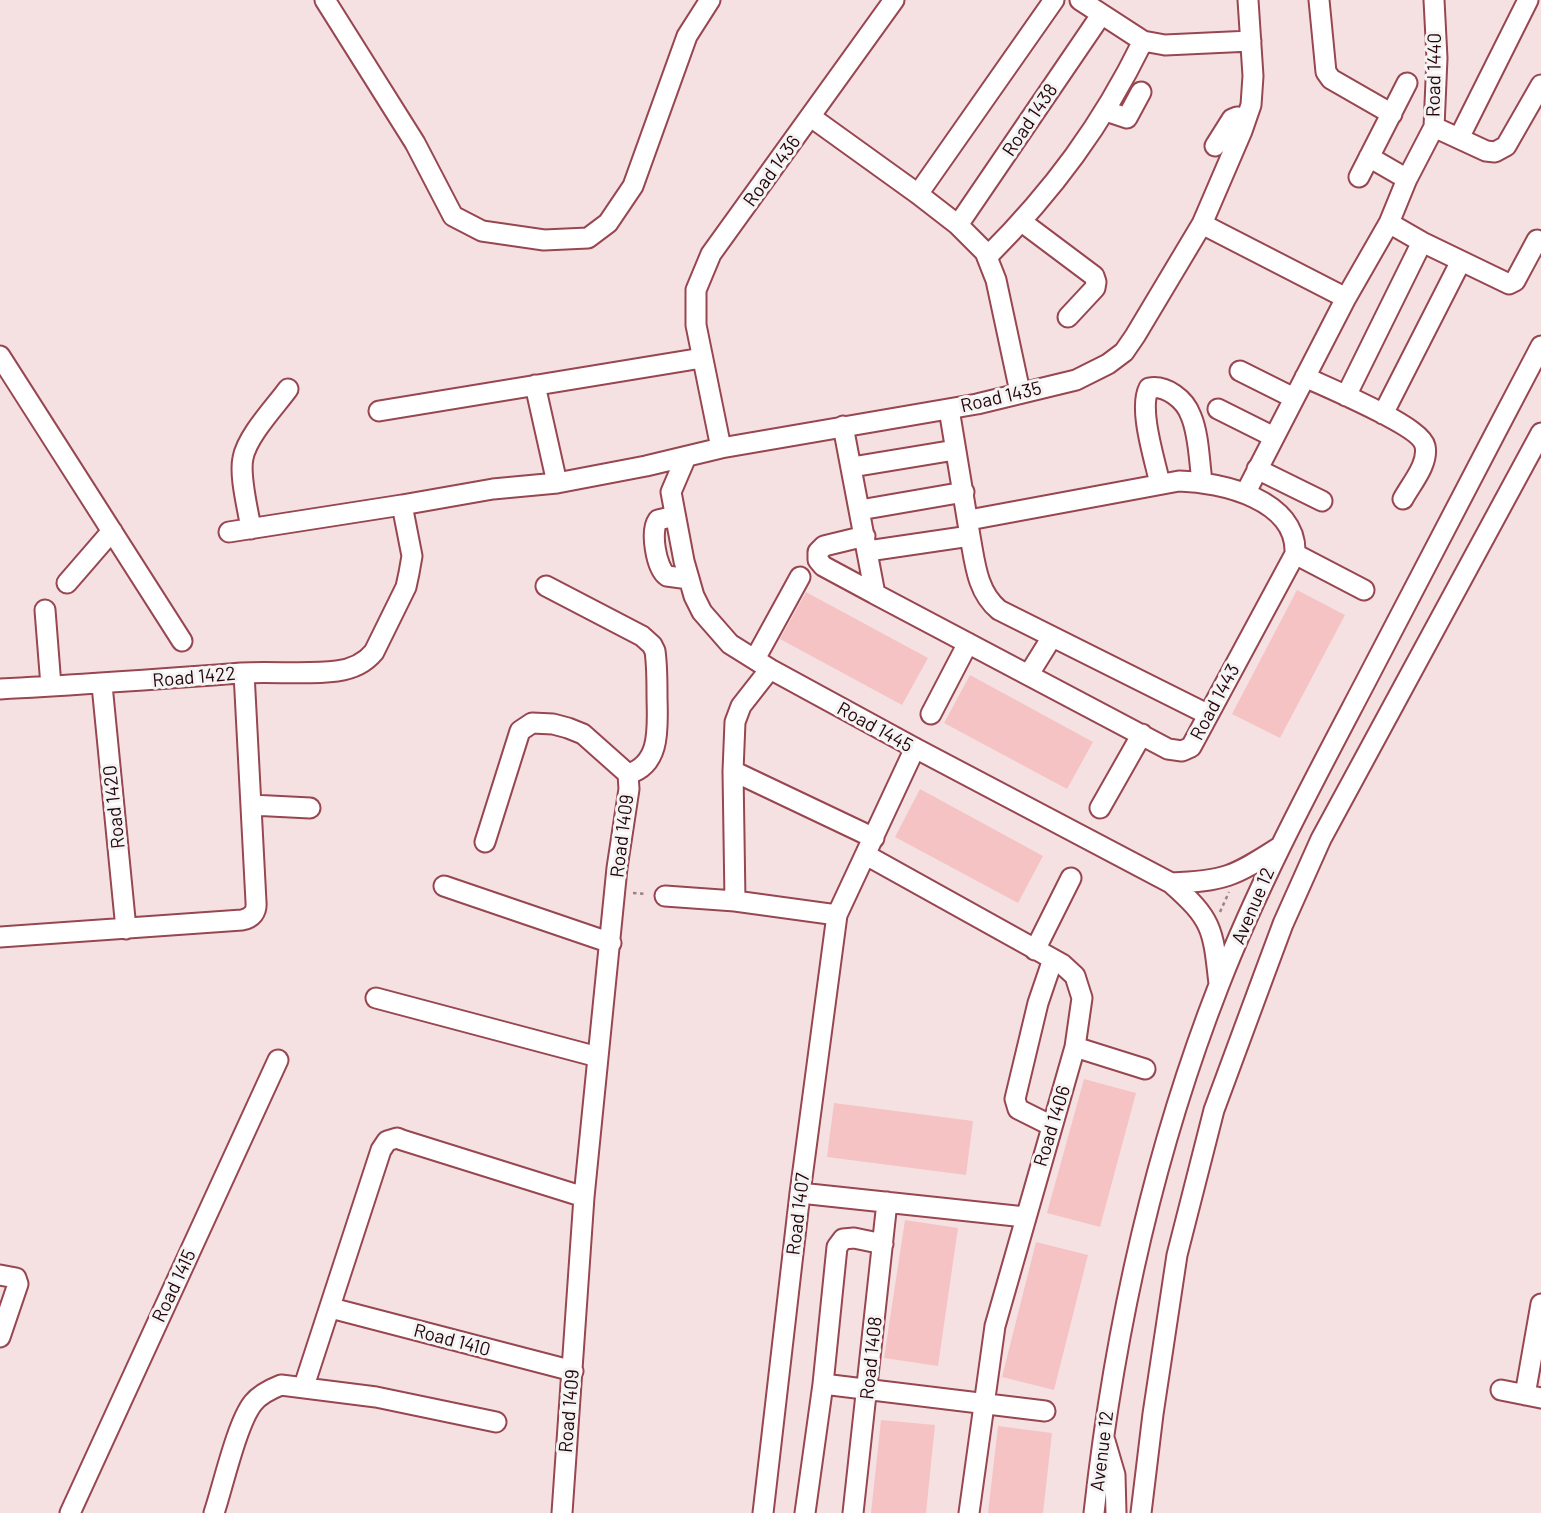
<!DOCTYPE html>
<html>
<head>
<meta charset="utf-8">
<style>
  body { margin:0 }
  canvas { display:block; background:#f5e1e2 }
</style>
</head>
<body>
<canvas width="1541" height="1513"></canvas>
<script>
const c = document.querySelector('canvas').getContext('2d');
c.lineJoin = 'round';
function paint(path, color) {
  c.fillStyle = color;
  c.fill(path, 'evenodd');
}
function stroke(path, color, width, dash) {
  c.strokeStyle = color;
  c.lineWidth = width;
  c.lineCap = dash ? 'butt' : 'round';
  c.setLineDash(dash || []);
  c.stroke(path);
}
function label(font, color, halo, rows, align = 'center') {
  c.font = font + ' Barlow,sans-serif';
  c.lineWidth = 6;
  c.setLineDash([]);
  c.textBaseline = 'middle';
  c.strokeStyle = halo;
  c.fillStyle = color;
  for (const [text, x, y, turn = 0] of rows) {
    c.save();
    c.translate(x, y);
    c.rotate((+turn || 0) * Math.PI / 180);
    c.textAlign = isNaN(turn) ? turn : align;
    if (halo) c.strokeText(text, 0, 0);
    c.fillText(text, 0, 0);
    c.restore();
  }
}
paint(new Path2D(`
  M1297 590 1345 615 1280 738 1232 714Z
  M806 592 928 658 902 705 780 639Z
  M970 675 1093 742 1067 789 944 723Z
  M920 789 1043 856 1018 903 895 837Z
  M1084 1079 1136 1093 1100 1227 1047 1213Z
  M834 1103 973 1121 966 1175 827 1157Z
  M905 1220 958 1228 938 1366 884 1358Z
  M1036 1242 1088 1255 1054 1390 1002 1377Z
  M881 1420 935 1425 926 1513H871Z
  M998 1426 1052 1433 1043 1513H988Z`), '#f6c3c5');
const minor = new Path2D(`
  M325 0 415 143 453 216 482 231 544 240 588 238 608 223 633 186 687 36 710 0
  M1080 0 1143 41 1165 45 1251 41
  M1319 0 1326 72 1331 79 1392 114
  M1106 111 1127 118 1141 92
  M811 117 918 194 958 225 985 252 996 280 1020 392
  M1434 127 1486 151 1495 152 1506 146 1541 85
  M1459 138 1528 0
  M1215 146 1232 119 1237 117 1246 118
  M1369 157 1407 179
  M1359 177 1407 83
  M918 194 1054 0
  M1022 222 1094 276 1096 282 1095 288 1068 317
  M1389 223 1422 242 1509 284 1515 281 1537 240
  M1202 224 1346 298
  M958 225 1101 15
  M987 257C1053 191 1102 125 1143 41
  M0 356 182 641
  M1240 371 1294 398
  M1305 377C1326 387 1421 426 1425 446 1429 464 1411 484 1403 499
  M535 385 557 483
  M1346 396 1422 242
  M1218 409 1274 437
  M379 411 702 358
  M1383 414 1461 261
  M843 426 875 594 1168 749 1182 751 1191 747 1295 554C1298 500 1222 482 1179 481L969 520
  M721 448 696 325V290L711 254 894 0
  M686 457 671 492 684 561 694 596 702 612 730 644 770 669 915 748 1171 883C1213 920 1213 929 1219 984
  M852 467 955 450
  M1257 469 1322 501
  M1160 484C1155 460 1138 409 1149 388 1166 385 1185 399 1191 416 1199 435 1199 460 1202 481
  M1246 492 1346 298 1389 223 1407 179 1434 127 1437 58 1434 0
  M860 510 964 492
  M675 516 658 520C650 531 656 568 667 576L689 579
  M251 529C248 509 239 476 243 458 247 436 275 407 288 389
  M229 532 402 505
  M865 536 824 546 818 552V560L823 566 875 594
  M970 536C975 563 977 592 999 610L1207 714
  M868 551 970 536 949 409
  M1295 554 1364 590
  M67 583 112 531
  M546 586 642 636 652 645 655 651C657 665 657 680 657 694 657 723 663 764 628 774
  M45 610 51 686
  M755 659 800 577
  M1029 674 1052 637
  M102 685 126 929
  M0 689C80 685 160 679 241 673 273 671 306 675 337 671 352 669 365 663 374 652L406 587 409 573 412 556 402 505 493 489 557 483 646 466 721 448 977 404 1076 380 1108 364 1124 352 1135 336 1202 224 1242 131 1251 105 1253 76 1248 0
  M931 714 968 643
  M733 771 874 838
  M251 805 310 808
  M1100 808 1142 734
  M485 842 520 731 532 723 553 724 568 728 583 734 628 774 629 789 617 868 584 1197 562 1513
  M866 855 1062 964 1075 976 1082 998 1075 1047 995 1326 969 1513
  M1171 883C1224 881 1233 877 1278 848
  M444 886 611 943
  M665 896 735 901 837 915
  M735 901 733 771 735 722 741 706 770 669
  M0 937 242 920C252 918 257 912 256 902L244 673
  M1035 950 1071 878
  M376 998 598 1057
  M1075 1047 1145 1069
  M1052 1126 1018 1109 1015 1099 1038 1003 1053 959
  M800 1193 1025 1217
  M0 1275 16 1278 18 1284 0 1337
  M331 1308 573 1371
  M823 1384 1045 1411
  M304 1386 381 1150 387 1141 397 1138 402 1140 584 1197
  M1501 1390 1541 1398
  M1525 1395 1541 1304
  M1105 1441 1115 1475 1116 1513
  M70 1513 278 1060
  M214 1513C223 1486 237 1423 253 1403 260 1394 271 1389 281 1385L376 1397 496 1422
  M763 1513 800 1193 837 915 915 748
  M805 1513 823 1384 837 1247 843 1239 854 1238 883 1244
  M853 1513 887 1202
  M1094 1513C1114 1333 1153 1154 1219 985 1260 880 1313 782 1365 683 1424 570 1482 458 1541 346
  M1141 1513 1153 1414 1177 1255 1214 1110 1264 975 1283 924 1321 839 1541 433`);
stroke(minor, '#984650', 23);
stroke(new Path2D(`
  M633 893 647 894
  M1220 912 1229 892`), '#9c8385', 2.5, [3.5, 3.5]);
stroke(minor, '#fff', 19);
label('19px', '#25050a', '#f4f4f4', [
  ["Road 1440",1434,75,-89],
  ["Road 1438",1030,120,-56],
  ["Road 1436",772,171,-54],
  ["Road 1435",1001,397,-13],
  ["Road 1422",194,677,-5],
  ["Road 1443",1215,702,-62],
  ["Road 1445",875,727,29],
  ["Road 1420",114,807,-96],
  ["Road 1409",622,836,-83],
  ["Avenue 12",1253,906,-67],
  ["Road 1406",1052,1126,-73],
  ["Road 1407",798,1214,-83],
  ["Road 1415",174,1286,-65],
  ["Road 1410",452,1340,15],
  ["Road 1408",871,1358,-84],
  ["Road 1409",569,1411,-85],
  ["Avenue 12",1102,1451,-83]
]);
</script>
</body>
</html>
